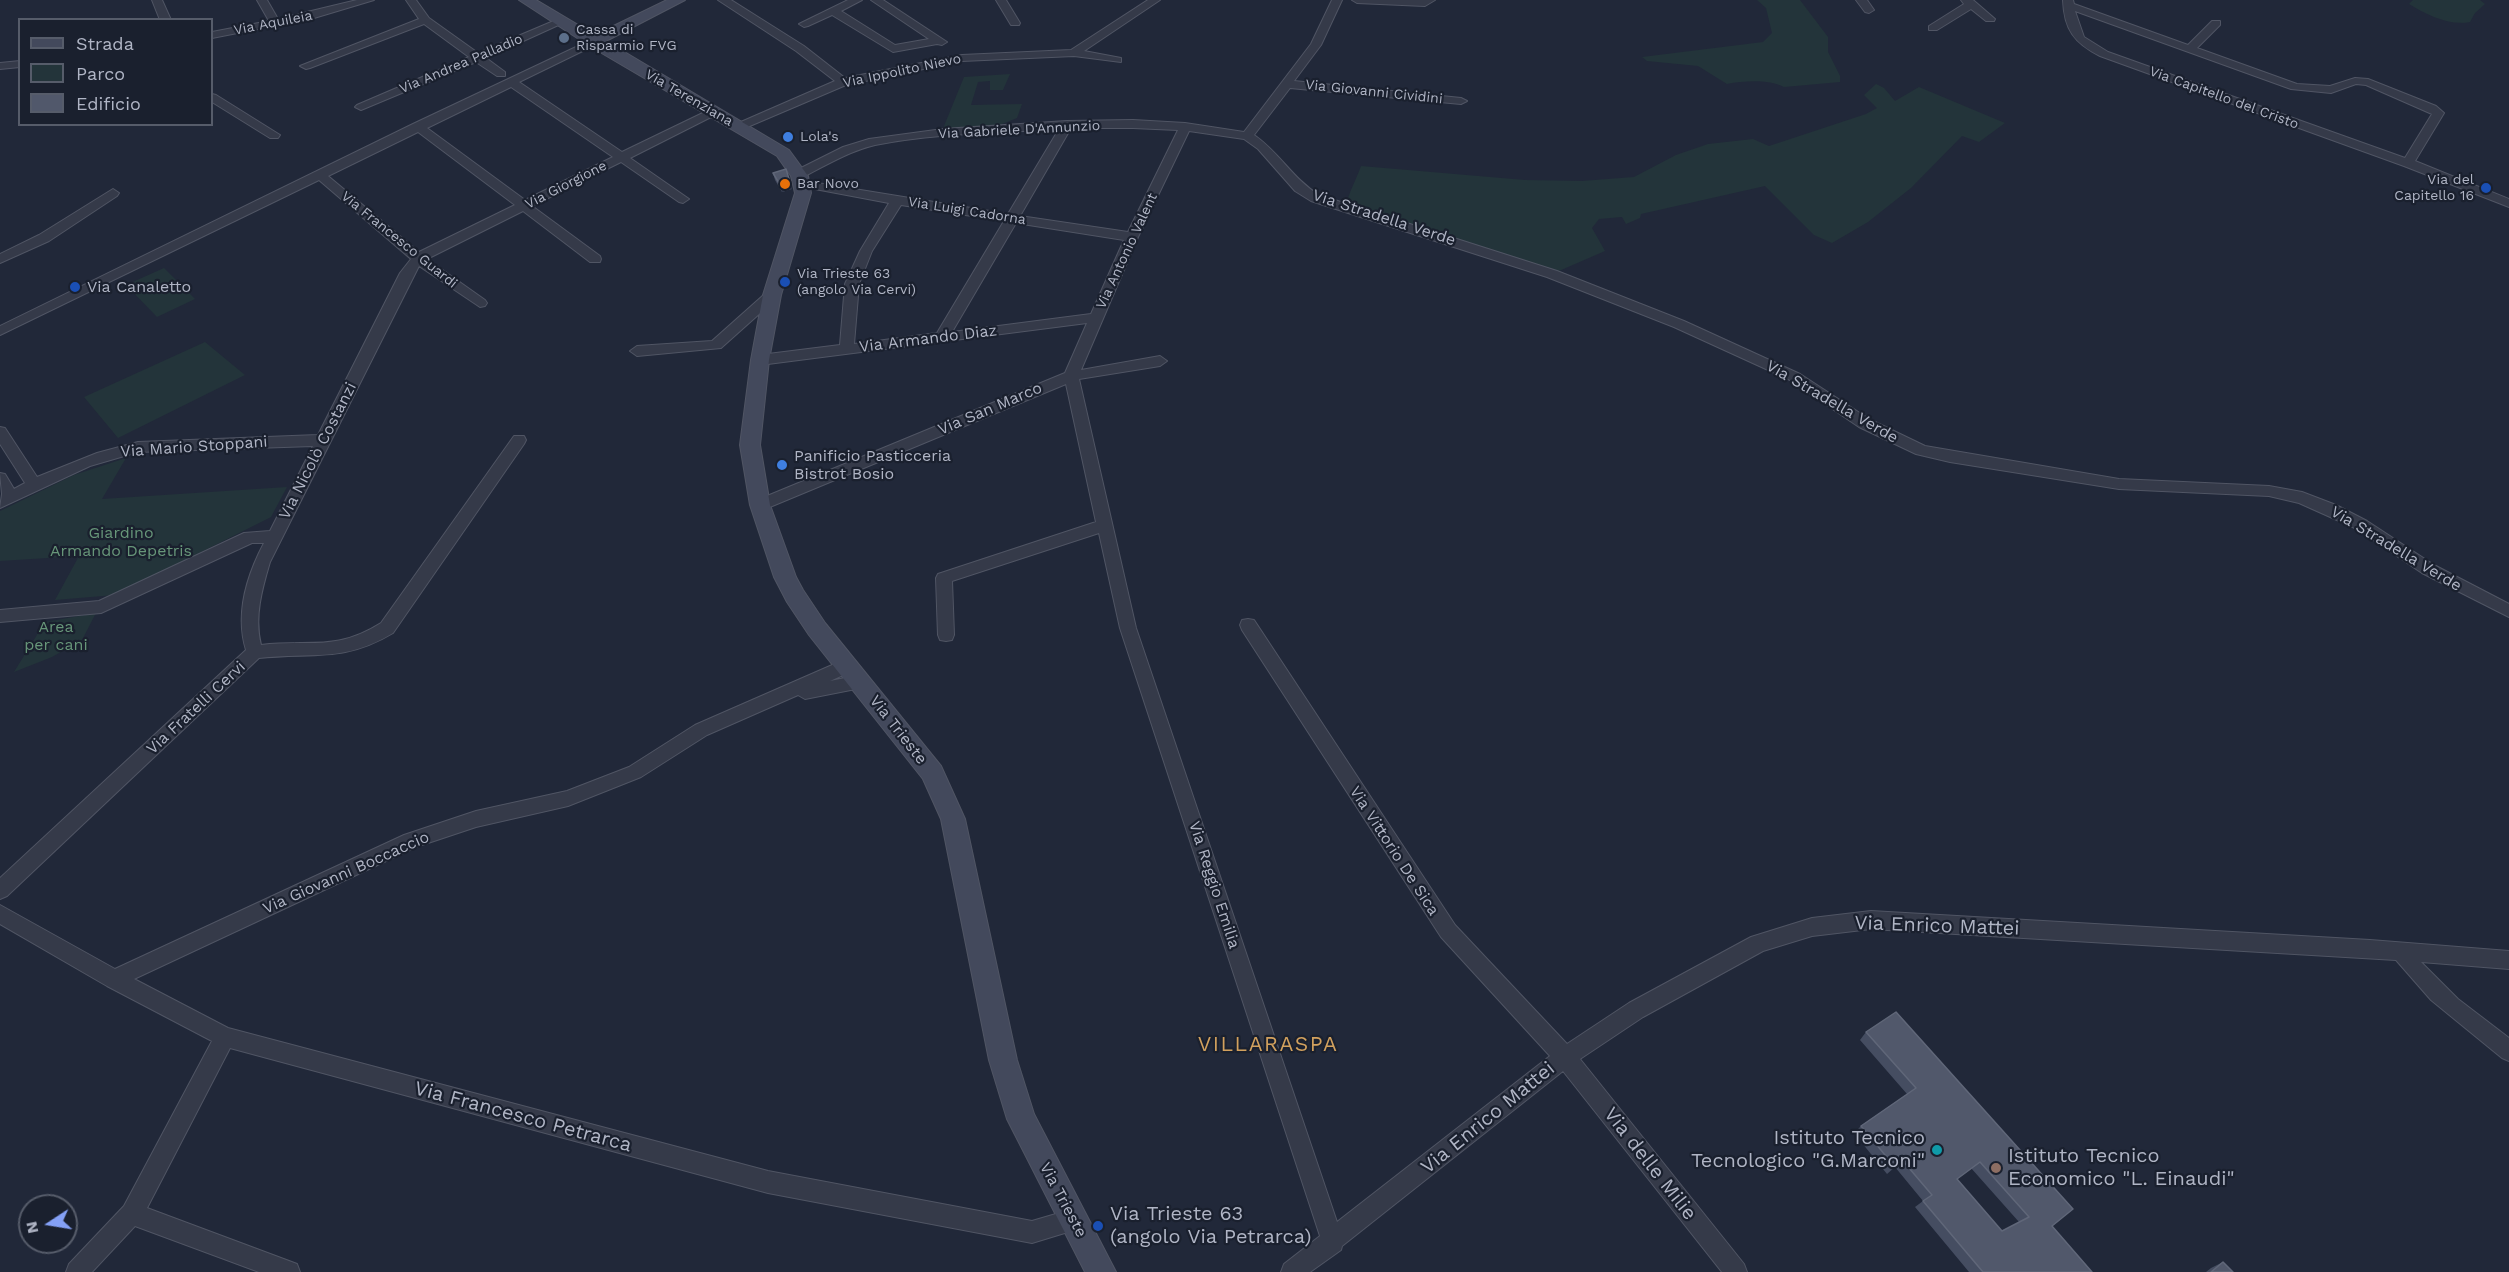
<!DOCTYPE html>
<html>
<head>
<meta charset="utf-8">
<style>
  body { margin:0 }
  #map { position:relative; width:2509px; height:1272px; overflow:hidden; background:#212839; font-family:"Work Sans",sans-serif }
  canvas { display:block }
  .legend { position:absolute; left:18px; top:18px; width:195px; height:108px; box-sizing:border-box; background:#1a202e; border:2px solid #565c6a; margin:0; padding:8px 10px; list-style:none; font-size:18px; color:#b0b5c5 }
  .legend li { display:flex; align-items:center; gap:12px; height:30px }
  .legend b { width:30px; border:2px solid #565c6a }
  .north { position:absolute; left:18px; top:1194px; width:60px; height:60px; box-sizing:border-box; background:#1a202e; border:2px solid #565c6a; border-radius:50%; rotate:258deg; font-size:16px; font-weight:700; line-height:24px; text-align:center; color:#b0b5c5 }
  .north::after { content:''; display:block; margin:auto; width:21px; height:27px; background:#84a0f6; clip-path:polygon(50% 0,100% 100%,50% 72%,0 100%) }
</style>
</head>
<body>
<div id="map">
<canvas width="2509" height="1272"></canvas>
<ul class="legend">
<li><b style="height:8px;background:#43495c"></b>Strada</li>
<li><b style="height:16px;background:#23343a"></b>Parco</li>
<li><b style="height:16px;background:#51586b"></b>Edificio</li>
</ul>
<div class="north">N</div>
</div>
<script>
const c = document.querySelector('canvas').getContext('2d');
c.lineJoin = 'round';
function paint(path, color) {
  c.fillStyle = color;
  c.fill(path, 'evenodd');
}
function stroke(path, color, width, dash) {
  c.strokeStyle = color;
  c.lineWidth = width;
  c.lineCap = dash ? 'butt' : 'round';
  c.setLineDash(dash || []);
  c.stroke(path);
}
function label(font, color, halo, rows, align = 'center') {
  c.font = font + ' "Work Sans",sans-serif';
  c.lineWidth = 4.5;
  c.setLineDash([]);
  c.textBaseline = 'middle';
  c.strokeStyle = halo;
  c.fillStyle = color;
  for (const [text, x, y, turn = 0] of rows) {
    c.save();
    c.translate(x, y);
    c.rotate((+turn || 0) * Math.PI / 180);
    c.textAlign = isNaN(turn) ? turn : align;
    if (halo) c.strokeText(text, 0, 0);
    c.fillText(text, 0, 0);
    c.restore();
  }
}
paint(new Path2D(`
  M1757 0H1800L1828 37V52L1840 76V82L1784 87C1768 79 1744 81 1727 84L1698 66 1647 61 1642 57 1763 42 1772 33 1766 8Z
  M2413 0H2480L2485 4 2475 13 2470 22C2449 26 2427 15 2409 4Z
  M1010 74 1003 90H990V81L978 82 971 105 1022 104 1017 118 997 126 942 131 964 77Z
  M1876 84 1884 88 1895 101 1919 87 2005 123 1979 142 1962 136 1911 188 1868 222 1832 243 1814 235 1765 186 1641 214 1640 218 1626 224 1622 217 1599 219 1592 228 1605 251 1552 274 1345 208C1349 192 1356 180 1361 166L1525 180 1582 181 1634 177 1676 155 1708 144 1753 139 1769 146 1866 114 1877 108 1864 95Z
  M164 268 195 299 157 317 126 285Z
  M205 342 245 375 118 438 84 397Z
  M126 458 102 499 287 487 271 517 115 595 55 600 79 556 0 561V511L74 475Z
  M96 613 82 640 52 657 14 672 45 622Z`), '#23343a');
const street = new Path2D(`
  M152 0H162L171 20H160Z
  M257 0H267L278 19 357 0H374L314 18 212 38V32L269 21Z
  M406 0H416L429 18 478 53 556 20 560 19 565 22 486 58 505 72V76H497L476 62 361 110 355 107 357 105 469 57 424 24 310 68 306 69 300 66 419 19Z
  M718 0H731L758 17 804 46 845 78 962 55 1071 50 1148 0H1160L1084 51 1121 58V62L1074 56 962 61 846 85 738 131 732 127 734 125 835 81 796 51Z
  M848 0H862L841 11 895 45 929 39 871 0H883L947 42 942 45 937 44 893 52 832 15 808 26 804 27 799 24Z
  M996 0H1006L1020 23 1019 25H1011Z
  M1332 0H1342L1321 45 1294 81 1461 98 1467 101 1461 104 1290 88 1254 135C1279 152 1293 179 1319 195L1557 271 1684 321 1800 374 1869 419 1925 446 2119 479 2269 486 2302 492 2336 505 2367 521 2434 565 2509 604V617L2422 573 2357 529 2299 503 2269 496 2119 489 1950 462 1916 454 1859 427 1790 380 1674 327 1547 277 1311 201 1295 191 1258 149 1244 139 1189 131 1138 237 1081 370 1160 356 1167 361 1160 366 1079 379 1136 628 1337 1222 1550 1056 1441 937 1242 630 1240 625 1242 620 1248 619 1254 620 1455 925 1567 1044 1629 1003 1751 937 1812 918 1871 911 2370 940 2509 951V969L2421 962 2458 999 2509 1038V1061L2502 1058 2431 1000 2396 960 1871 929 1812 936 1763 951 1643 1017 1580 1059 1744 1264 1747 1272H1722L1563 1071 1342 1246 1341 1250 1310 1272H1281L1284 1264 1320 1236 1120 628 1099 533 952 581 954 635 952 640 946 641 940 640 938 635 936 578 938 574 1096 522 1066 384 765 509H755L752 505 755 501 1065 373 1087 323 760 365 753 360 760 355 840 345 845 284 860 251 889 203 799 186V180L1008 214 1059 129C998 133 935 133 875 145 850 151 826 165 803 177H795V171L843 147 869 139 943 129 1067 121 1133 120 1185 123 1244 132 1311 44ZM1071 128H1133L1178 130 1128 232 1020 216ZM901 205 1004 221 937 333 854 344 859 284 872 251ZM1016 223 1124 240 1091 314 952 332Z
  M1352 0H1435L1425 6 1357 3Z
  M1856 0H1867L1874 10 1869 13 1865 12Z
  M1961 0H1973L1995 19 1994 21H1986L1971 9 1937 30H1929V26L1964 4Z
  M2063 0H2073L2074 4 2188 45 2212 21H2220V25L2197 48 2297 84 2330 86 2355 78 2368 79 2436 106 2444 113 2415 161 2509 199V207L2404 166 2100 56C2074 43 2064 29 2063 0ZM2075 11 2291 89 2331 93 2356 84 2366 85 2432 114 2405 158 2108 52 2084 37Z
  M593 39 597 40V44L519 82 622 152 709 110H717V114L630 158 689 199 683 203 679 202 621 162 532 206 600 256 601 259 600 262H590L523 211 427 259 485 300 487 303 485 306 480 307 419 266 270 562C262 589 254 617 261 645 310 639 335 652 381 623L514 436H524L526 440 524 444 393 633C343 663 313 652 259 658L7 896 0 899V878L246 650C235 614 247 575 264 543H252L101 613 0 622V610L99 601 244 533 270 531 313 446 138 452 90 466 0 508 2 494 0 473 5 474 14 489 25 483 0 444V427L5 428 37 477 97 453 138 442 318 435 400 273 411 259 319 180 0 335V326L413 124ZM511 87 613 157 525 200 427 128ZM418 132 515 205 419 252 328 176Z
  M20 61V67L0 69V63Z
  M212 94 216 95 280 135 278 138H270L212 102Z
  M113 189 119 193 117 196 49 241 0 263V254L39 235Z
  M772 291 779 295 777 298 721 348 637 356 630 351 637 346 712 341 767 292Z
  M846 659 852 661 854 666 852 671 830 681 860 675 866 677 868 682 866 687 805 699 798 695 707 735 641 777 568 806 476 827 416 847 134 979 228 1028 768 1171 1032 1221 1073 1209 1081 1212 1084 1220 1081 1228 1032 1243 768 1193 230 1048 147 1208 289 1261 297 1264 300 1272H259L135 1226 92 1272H66L69 1264 124 1206 212 1041 107 986 0 924V905L115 969 404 835 476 811 567 791 629 767 695 725Z`);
const secondary = new Path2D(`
  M519 0H536L595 35 667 0H685L606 41 789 150 808 176 811 193 781 295 769 360 760 445 770 505 796 577 803 590 825 623 941 766 965 819 1017 1060 1034 1114 1116 1272H1085L1007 1119 989 1060 941 819 923 779 809 635 787 602 774 577 750 505 740 445 751 360 763 295 795 193 791 176 777 156 588 45Z`);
stroke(street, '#505564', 2);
stroke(secondary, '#505564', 2);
paint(street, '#353a49');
paint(secondary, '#43495c');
paint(new Path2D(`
  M773 173 792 189 782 192 775 180Z
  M1866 1032 2052 1226 2092 1272H1969L1915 1207 1923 1201 1895 1167 1887 1174 1854 1133 1861 1126 1907 1094 1860 1040ZM1971 1168 2019 1222 2002 1231 1957 1179Z
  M2223 1262 2233 1272H2206L2211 1268Z`), '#454d61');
paint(new Path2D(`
  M790 182 792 189 782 192 780 185Z`), '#32394c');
const building = new Path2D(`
  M786 169 790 182 780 185 773 173Z
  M1896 1012 2073 1209 2052 1226 2092 1272H1983L1923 1201 1932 1195 1903 1161 1895 1167 1861 1126 1916 1088 1866 1032ZM1980 1162 2029 1217 2002 1231 1957 1179Z
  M2223 1262 2233 1272H2211Z`);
paint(building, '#51586b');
stroke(building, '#606779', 1.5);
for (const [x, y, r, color] of [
  [564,38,6,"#5c6f8a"],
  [788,137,6,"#3f7fe0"],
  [785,184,6,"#e8710a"],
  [2486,188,6,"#1a4fb4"],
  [785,282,6,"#1a4fb4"],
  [75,287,6,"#1a4fb4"],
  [782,465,6,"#3f7fe0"],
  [1937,1150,6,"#0f9aa8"],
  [1996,1168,6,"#8d6e63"],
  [1098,1226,6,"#1a4fb4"]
]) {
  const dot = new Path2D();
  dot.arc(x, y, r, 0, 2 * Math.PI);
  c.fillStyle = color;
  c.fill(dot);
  stroke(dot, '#1a202e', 2);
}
label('14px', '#b0b5c5', '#1a202e', [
  ["Via Aquileia",273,23,-11],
  ["Via Andrea Palladio",461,64,-23],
  ["Via Ippolito Nievo",902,71,-12],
  ["Via Giovanni Cividini",1374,92,6],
  ["Via Terenziana",689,98,30],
  ["Via Capitello del Cristo",2224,98,20],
  ["Via Gabriele D'Annunzio",1019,130,-3],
  ["Via Giorgione",566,185,-27],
  ["Via Luigi Cadorna",967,211,9],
  ["Via Francesco Guardi",399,240,39],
  ["Via Antonio Valent",1127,251,-65]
]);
label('14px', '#b0b5c5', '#1a202e', [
  ["Cassa di",576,30],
  ["Risparmio FVG",576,46],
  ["Lola's",800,137],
  ["Via del",2474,180,"right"],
  ["Capitello 16",2474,196,"right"],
  ["Bar Novo",797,184],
  ["Via Trieste 63",797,274],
  ["(angolo Via Cervi)",797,290]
], 'left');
label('16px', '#b0b5c5', '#1a202e', [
  ["Via Stradella Verde",1384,218,18],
  ["Via Armando Diaz",928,339,-7],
  ["Via Stradella Verde",1832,402,30],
  ["Via San Marco",990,409,-23],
  ["Via Mario Stoppani",194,447,-4],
  ["Via Nicolò Costanzi",318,451,-63],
  ["Via Stradella Verde",2396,549,31],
  ["Via Fratelli Cervi",196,708,-43],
  ["Via Trieste",898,730,52],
  ["Via Vittorio De Sica",1394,851,57],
  ["Via Giovanni Boccaccio",346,873,-24],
  ["Via Reggio Emilia",1214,885,72],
  ["Via Trieste",1063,1200,62]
]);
label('16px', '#b0b5c5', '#1a202e', [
  ["Via Canaletto",87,287],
  ["Panificio Pasticceria",794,456],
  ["Bistrot Bosio",794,474]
], 'left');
label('16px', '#679679', '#1a202e', [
  ["Giardino",121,533],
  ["Armando Depetris",121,551],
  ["Area",56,627],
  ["per cani",56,645]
]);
label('20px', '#b0b5c5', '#1a202e', [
  ["Via Enrico Mattei",1937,926,2],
  ["Via Francesco Petrarca",523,1117,15],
  ["Via Enrico Mattei",1488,1118,-39],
  ["Via delle Milie",1650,1164,52]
]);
label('20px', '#b0b5c5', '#1a202e', [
  ["Istituto Tecnico",1925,1138,"right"],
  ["Tecnologico \"G.Marconi\"",1925,1161,"right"],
  ["Istituto Tecnico",2008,1156],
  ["Economico \"L. Einaudi\"",2008,1179],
  ["Via Trieste 63",1110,1214],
  ["(angolo Via Petrarca)",1110,1237]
], 'left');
c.letterSpacing = '1.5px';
label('21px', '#d2a15e', '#1a202e', [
  ["VILLARASPA",1268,1045]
]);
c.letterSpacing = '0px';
</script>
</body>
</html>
